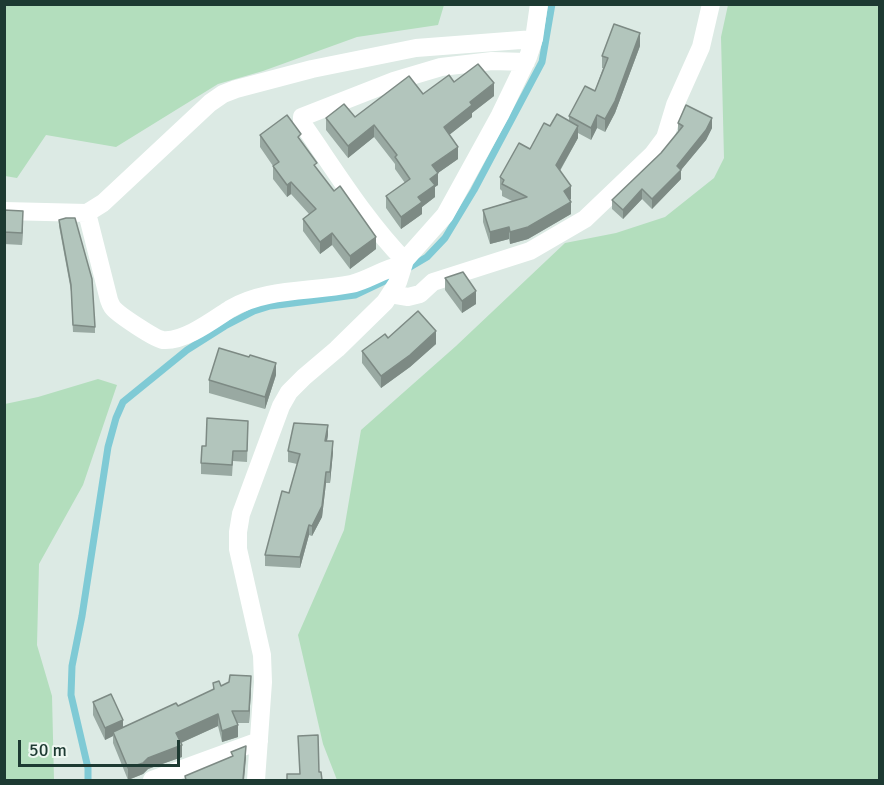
<!DOCTYPE html>
<html>
<head>
<meta charset="utf-8">
<style>
  body { margin:0 }
  #map { position:relative; width:884px; height:785px; overflow:hidden; background:#dceae4; font-family:Signika,sans-serif }
  canvas { display:block }
  .frame { position:absolute; inset:0; border:6px solid #1d3a32; pointer-events:none }
  .scale { position:absolute; left:18px; top:740px; width:162px; height:27px; box-sizing:border-box; border:3px solid #1d3a32; border-top:0; padding-left:8px; font-size:18px; line-height:21px; white-space:nowrap; color:#1d3a32; -webkit-text-stroke:4px #edf7f1; paint-order:stroke }
</style>
</head>
<body>
<div id="map">
<canvas width="884" height="785"></canvas>
<div class="frame"></div>
<div class="scale">50 m</div>
</div>
<script>
const c = document.querySelector('canvas').getContext('2d');
c.lineJoin = 'round';
function paint(path, color) {
  c.fillStyle = color;
  c.fill(path, 'evenodd');
}
function stroke(path, color, width, dash) {
  c.strokeStyle = color;
  c.lineWidth = width;
  c.lineCap = dash ? 'butt' : 'round';
  c.setLineDash(dash || []);
  c.stroke(path);
}
paint(new Path2D(`
  M5 4H444V5L438 25 357 37 263 71 218 84 116 147 46 135 17 178 5 176Z
  M728 5H879V780H337L323 744 298 635 344 530 361 430 456 346 565 243 616 233 665 217 714 178 724 158 721 37Z
  M98 379 117 385 83 485 39 564 37 645 52 696 54 780H5V404L38 397Z`), '#b3debd');
stroke(new Path2D(`
  M405 270 427 257 445 238 474 190 542 62 552 4
  M88 780V768L71 695 72 666 82 616 108 447 116 418 123 402 187 350 225 326 254 311 270 306 355 295 395 276`), '#7fcad5', 7);
stroke(new Path2D(`
  M4 211 87 213 103 203 210 103 223 94 236 89 312 69 416 48 534 39
  M87 213 109 300C109 301 112 307 113 308 119 315 155 339 163 340 184 342 213 320 230 309 265 288 311 292 351 284 369 280 384 268 403 265
  M405 261C365 220 335 170 302 123V117L394 81 441 67 492 61 526 62
  M390 294 408 297 420 294 433 282 530 251 585 219 653 154 665 138 675 105 701 47 711 4
  M152 780 259 741
  M256 780 263 682 262 655 238 549V532L241 514 281 406 289 392 304 377 337 349 385 302 398 282 405 260 445 215 500 115 528 57 534 39 539 4`), '#fff', 18);
paint(new Path2D(`
  M640 46 615 113 605 132 597 128 591 140 578 133V138L560 171 571 199 569 200 571 214 528 239 510 244 509 239 490 244 483 222V210L512 201 502 196V191L500 189V177L530 149 550 126 569 120V116L595 91 603 68H602V56Z
  M454 82 494 96 472 113V117L449 135 458 159 438 173V185L435 187V197L422 207V214L401 229 386 208V196L405 183 395 169V164L374 137 348 158 326 130V118L355 117 423 94Z
  M678 123 712 128 706 140 681 170V179L652 209 642 199 623 219 612 209V200L661 153 678 132Z
  M260 135 301 141 317 170 376 249 350 269 332 245 320 254 303 231V219L309 214 291 194 287 197 273 179V166L260 147Z
  M4 210 23 223 22 245 4 244Z
  M59 220 95 327V333L73 332 71 291 59 226Z
  M445 278 476 304 462 313 445 290Z
  M388 338 436 344 410 367 381 388 362 363V351Z
  M276 375 265 409 209 393V380Z
  M248 431 247 462 233 461 232 476 201 474V463L206 446Z
  M328 435 327 441 333 452 330 483H326L322 517 312 536 309 535 300 568 265 566V555L289 493 297 464 288 462V451Z
  M213 683 221 686 251 688 249 723H237L238 737 222 742 218 726 181 743 182 757 148 769 143 774 128 780 113 743V736L105 740 93 715V702L123 727 178 706 213 690Z`), '#99a9a2');
paint(new Path2D(`
  M640 33V46L615 113 605 132V119Z
  M494 83V96L472 113V117L444 139V127L470 102Z
  M597 115V128L591 140V128Z
  M712 118V128L706 140 681 170V179L652 209V199Z
  M374 125V137L348 158V146Z
  M578 126V138L556 177V165Z
  M458 147V159L438 173V185L435 187V197L422 207V214L401 229V217L430 179 432 165Z
  M291 182V194L287 197V185Z
  M571 186V199L564 204V191Z
  M642 189V199L623 219V210Z
  M571 202V214L528 239 510 244V232Z
  M23 211V223L22 245V233Z
  M509 227V239L490 244V232Z
  M332 233V245L320 254V242Z
  M376 237V249L350 269V256Z
  M476 291V304L462 313V301Z
  M436 331V344L410 367 381 388V376Z
  M276 363V375L265 409V397Z
  M328 425V435L325 451V441Z
  M333 441V452L330 483V472Z
  M326 472V483L322 517 312 536V526Z
  M309 525V535L300 568V557Z
  M251 676V688L249 723V711Z
  M218 714V726L176 745V733Z
  M123 720V732H113V736L105 740V728Z
  M238 725V737L222 742V731Z
  M182 745V757L148 769 143 774 128 780V768L148 758Z
  M246 746V758L244 780H243Z`), '#7d8a84');
const building = new Path2D(`
  M614 24 640 33 615 101 605 119 597 115 591 128 569 116 585 86 595 91 608 58 602 56Z
  M478 64 494 83 470 102 472 105 444 127 458 147 432 165 438 173 430 179 435 185 418 197 422 202 401 217 386 196 410 179 395 157 397 155 374 125 348 146 326 118 344 104 355 117 409 76 423 94 449 75 454 82Z
  M686 105 712 118 706 130 677 166 681 170 652 199 642 189 623 210 612 200 661 153 683 126 678 123Z
  M557 114 578 126 556 165 571 186 564 191 571 202 528 227 510 232 509 227 490 232 483 210 527 197 502 184 504 180 500 177 519 143 530 149 544 123 550 126Z
  M287 115 301 134 298 137 317 163 314 165 334 191 340 186 376 237 350 256 332 233 320 242 303 219 316 209 291 182 287 185 273 166 279 162 260 135Z
  M4 210 23 211 22 233 4 232Z
  M66 218H75L92 279 95 327 73 325 71 285 59 220Z
  M463 272 476 291 462 301 445 278Z
  M418 311 436 331 410 355 381 376 362 351 385 334 388 338Z
  M219 348 249 357 250 355 276 363 265 397 209 380Z
  M207 418 248 421 247 451H233L232 465 201 463 202 446H206Z
  M294 423 328 425 325 441H333L330 472H326L322 506 312 526 309 525 300 557 265 555 282 491 289 493 300 454 288 451Z
  M230 675 251 676 249 711H232L238 725 222 731 218 714 176 733 182 745 148 758 143 763 128 768 113 732 176 703 178 706 214 689 213 683 219 681 221 686 229 682Z
  M111 694 123 720 105 728 93 702Z
  M318 735 319 772H321L322 780H287V774H300L298 736Z
  M246 746 243 780H186L185 776 233 756 231 752Z`);
paint(building, '#b2c5bc');
stroke(building, '#7d8a84', 1.5);
</script>
</body>
</html>
